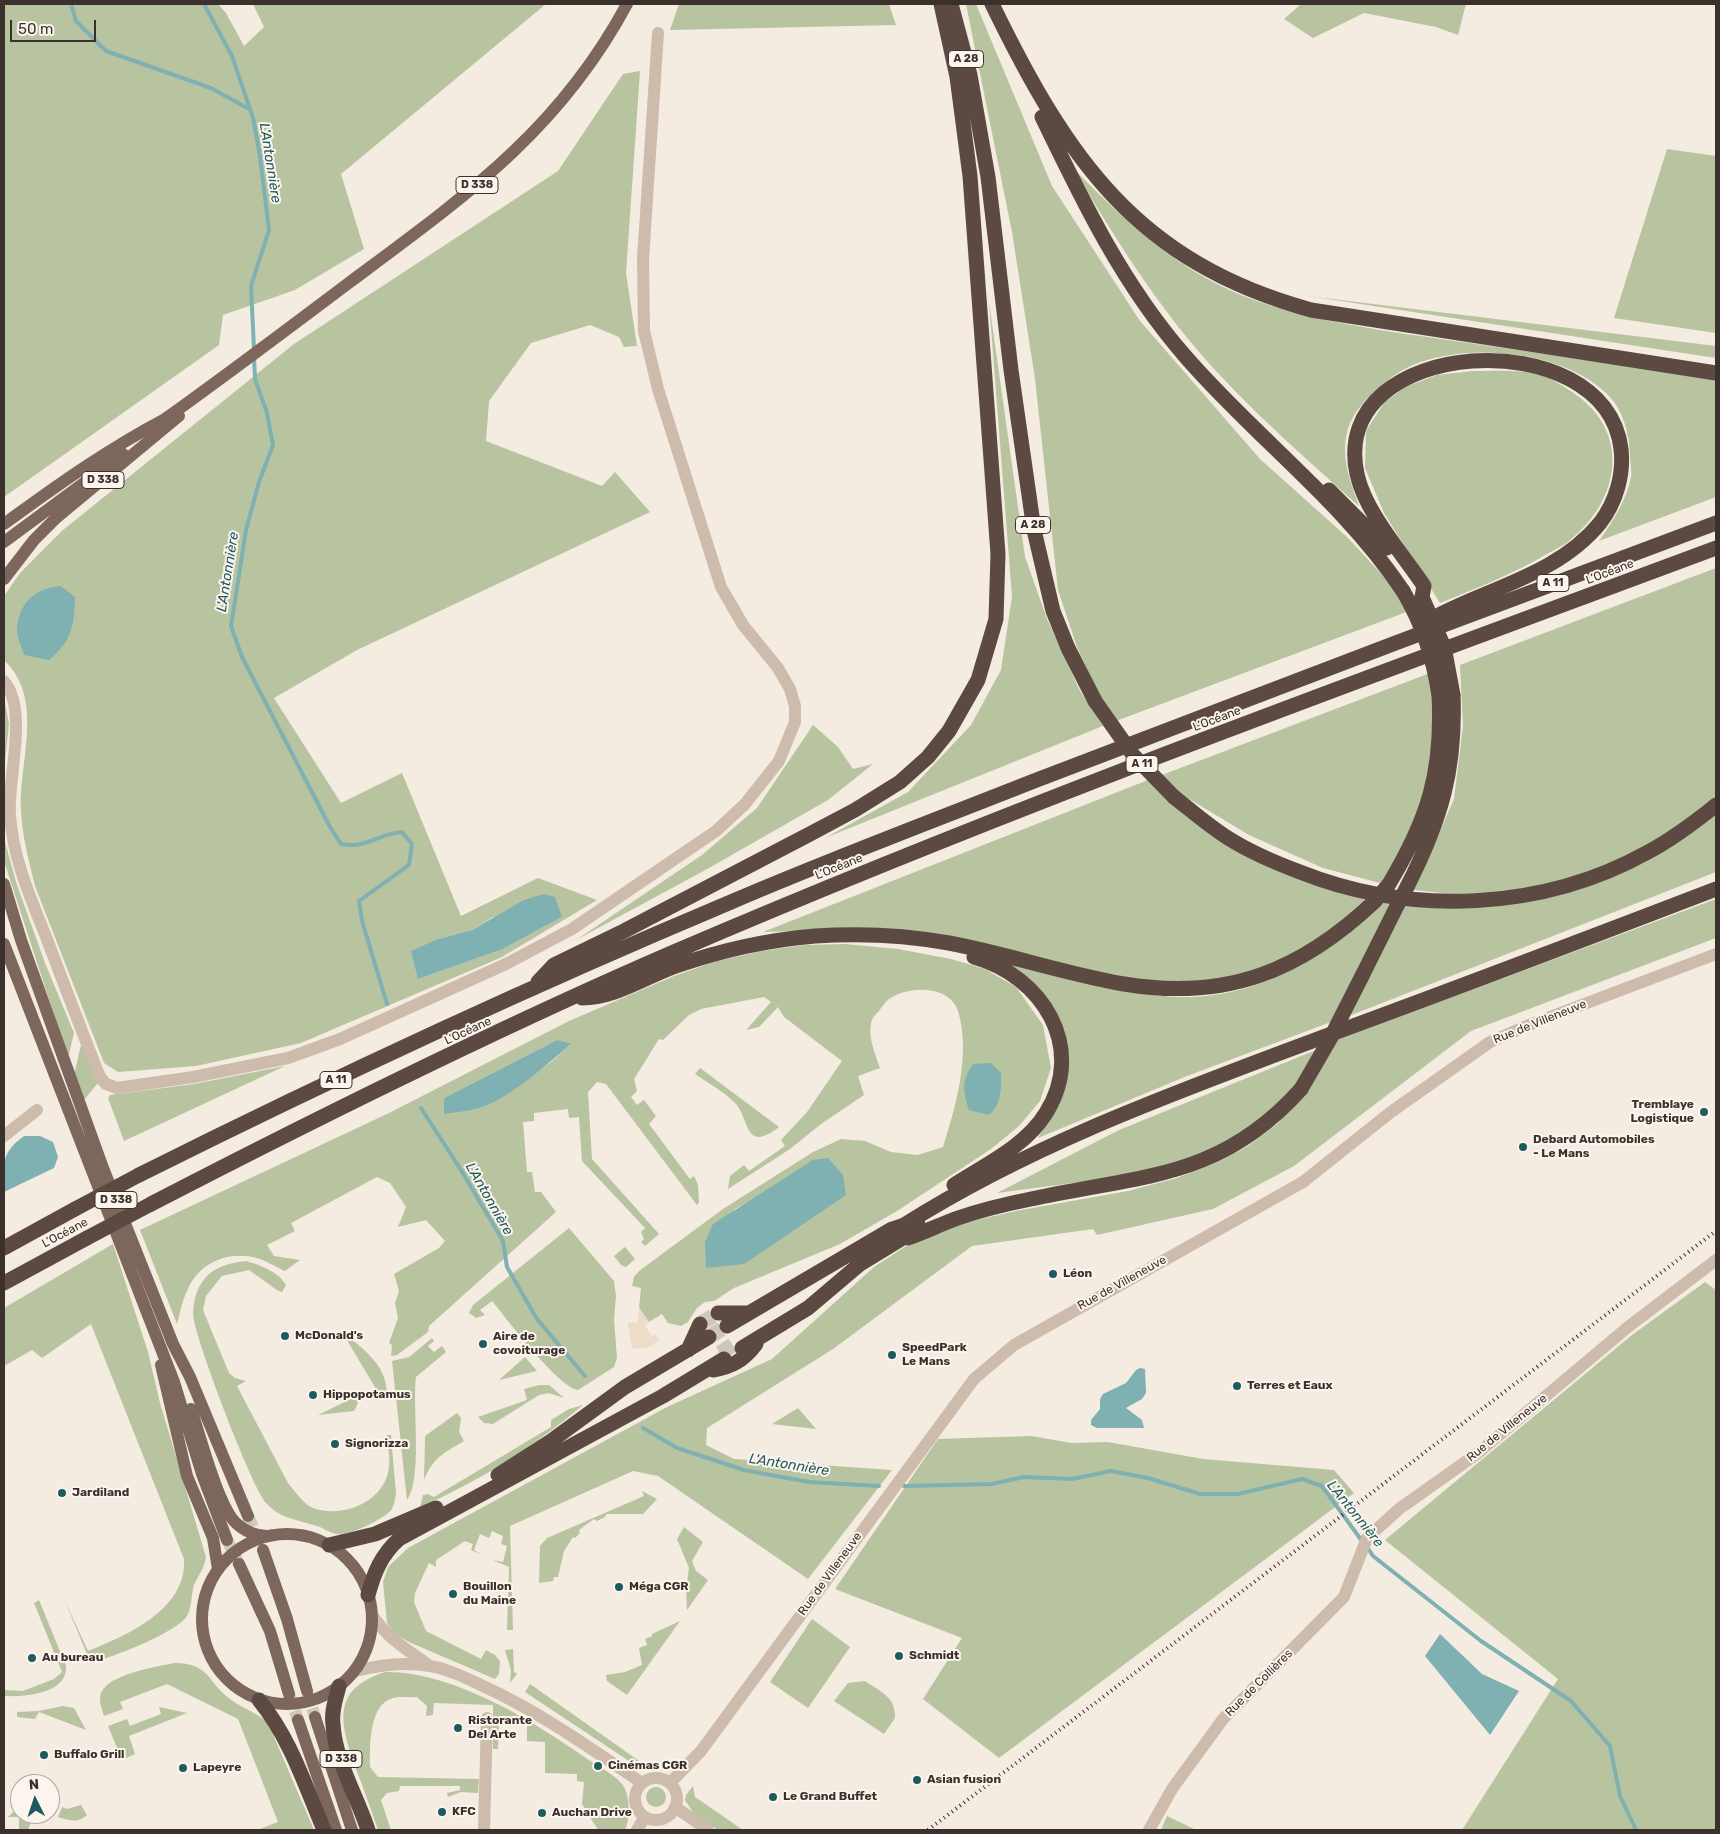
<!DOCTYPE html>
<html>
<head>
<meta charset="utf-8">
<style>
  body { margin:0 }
  #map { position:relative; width:1720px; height:1834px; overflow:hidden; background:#f4ebe1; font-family:Rubik,sans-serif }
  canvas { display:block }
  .frame { position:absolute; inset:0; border:5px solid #3b302b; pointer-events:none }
  .north { position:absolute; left:10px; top:1774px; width:50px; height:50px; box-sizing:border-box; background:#fbf5ee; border:1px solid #aea6a0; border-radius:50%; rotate:356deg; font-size:14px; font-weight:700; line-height:20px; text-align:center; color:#3b302b }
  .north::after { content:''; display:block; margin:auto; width:18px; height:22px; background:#1f5a5e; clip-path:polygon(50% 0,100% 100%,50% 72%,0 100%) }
  .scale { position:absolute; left:10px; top:20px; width:86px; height:22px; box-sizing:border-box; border:2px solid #3b302b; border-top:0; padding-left:6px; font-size:15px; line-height:18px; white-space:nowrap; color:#3b302b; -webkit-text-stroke:4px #fbf5ee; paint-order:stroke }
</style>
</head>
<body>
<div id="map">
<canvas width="1720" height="1834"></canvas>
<div class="frame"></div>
<div class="north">N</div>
<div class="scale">50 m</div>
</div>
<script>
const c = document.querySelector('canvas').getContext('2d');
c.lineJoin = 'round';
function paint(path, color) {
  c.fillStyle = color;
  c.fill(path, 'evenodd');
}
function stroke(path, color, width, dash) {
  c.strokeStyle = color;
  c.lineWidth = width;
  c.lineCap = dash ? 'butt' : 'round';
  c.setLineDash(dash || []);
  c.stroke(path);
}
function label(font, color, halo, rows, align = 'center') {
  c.font = font + ' Rubik,sans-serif';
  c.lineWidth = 4;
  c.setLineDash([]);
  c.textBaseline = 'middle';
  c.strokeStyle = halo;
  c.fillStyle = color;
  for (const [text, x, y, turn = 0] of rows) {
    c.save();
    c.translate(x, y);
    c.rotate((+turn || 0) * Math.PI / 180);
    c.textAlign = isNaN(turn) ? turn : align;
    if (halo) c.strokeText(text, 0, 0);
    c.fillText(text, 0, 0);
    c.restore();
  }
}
paint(new Path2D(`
  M4 4H218L226 13 244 46 264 27 253 4H546L341 174 364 249 295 290 223 315 219 345 4 497Z
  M679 4H889L896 25 670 30Z
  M966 4H976L1052 186 1140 321 1260 459 1347 537 1399 593 1409 611 1116 721 1101 699 1077 647 1058 590 1035 379 1012 232Z
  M1301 4H1466L1458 35 1436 27 1364 13 1313 38 1284 19Z
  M640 71 626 273 637 346 624 347 619 337 590 325 531 343 489 401 486 441 602 486 615 472 650 512 357 650 274 698 341 803 402 773 461 916 538 878 597 900 502 957 301 1043 196 1066 118 1072 104 1063 35 886C29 861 22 836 21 810 19 761 45 699 4 660V596L20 573 63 530 294 344 558 171 623 74ZM493 917H562L503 949 418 979 438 939 472 930Z
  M1667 149 1716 156V333L1614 318Z
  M1074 169C1117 213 1162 256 1217 284 1285 319 1380 330 1455 341 1542 353 1629 366 1716 379V497L1599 541C1612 522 1627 500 1631 477 1632 470 1630 461 1630 454 1629 433 1623 410 1608 395 1565 352 1477 343 1421 362 1402 368 1388 379 1374 392 1363 402 1352 415 1348 429 1340 456 1350 481 1359 506 1293 447 1220 384 1167 312 1133 267 1103 218 1074 169Z
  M1308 296 1716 346V358Z
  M989 302 1025 557 1047 619 1080 691 1103 726 825 838 908 792 971 725 1001 670 1012 597Z
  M1473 371C1495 371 1520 369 1541 375 1553 379 1565 387 1575 394 1631 433 1620 500 1570 540 1563 546 1554 550 1547 554 1513 574 1477 588 1440 603L1384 513 1365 468 1366 431 1384 403 1405 387 1437 375Z
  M1716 568V800L1690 820 1617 861 1547 886 1462 895 1414 890 1454 799 1463 726 1460 665Z
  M1430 673 1435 713 1427 790 1401 855 1380 883 1323 868 1249 835 1181 794 1162 775Z
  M4 697 9 724 4 772Z
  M813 725 838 747 853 769 873 764 828 800 709 868 576 940 702 855 757 808Z
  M1148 780 1167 799 1339 893 1366 900 1347 920 1291 957 1224 980 1161 983 838 930 763 932Z
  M1716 813V872L1349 1016 1406 905 1550 895Z
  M4 838 16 882 45 963 74 1033 68 1058 4 861Z
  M1716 899V938L1471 1031 1294 1166 1213 1209 1097 1235 1093 1229 972 1246 833 1349 707 1428 706 1445 734 1459 892 1470 808 1579 658 1476 633 1471 510 1526 513 1630H507L509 1567 493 1560 503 1562 507 1546 501 1544 503 1536 492 1531 489 1538 480 1534 474 1550 482 1555 471 1550 473 1544 465 1541 436 1560V1567L429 1563 415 1593 414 1602 426 1631 481 1659 486 1650 495 1655 500 1661 499 1674 495 1679 409 1642 395 1634 387 1623 383 1582 388 1567 408 1548 667 1407 772 1359 874 1267 914 1241 955 1225 1016 1211 1128 1191 1177 1178 1220 1161 1248 1146 1277 1124 1308 1090 1337 1040Z
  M1381 902 1392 903 1331 1022 1187 1076 1038 1138 1059 1099 1055 1012 1039 988 1005 963C1063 977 1121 995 1181 997 1256 999 1332 955 1381 902Z
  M845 944 898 949 951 959 985 969 1016 987 1043 1025 1051 1068 1040 1101 1019 1126 991 1149 897 1211 840 1244 734 1288 714 1301 705 1302 697 1308 688 1322 681 1326 668 1323 662 1314 649 1322 639 1308 641 1288 632 1286 634 1277 639 1271 723 1209 813 1152 841 1139 865 1141 891 1152 918 1155 943 1147C956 1106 971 1053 958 1011 950 985 908 985 889 999 885 1002 882 1007 879 1011 877 1013 873 1017 872 1020 867 1035 875 1054 880 1068L858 1076 864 1095 821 1124 790 1149 728 1189 730 1176 744 1165 749 1171 785 1146 781 1140 807 1112 842 1061 784 1017 778 1007 759 1027 746 1030 771 1002 764 997 701 1009 689 1015 663 1040 659 1039 634 1079 637 1091 631 1097 637 1105 644 1100 656 1116 649 1124 690 1179 694 1176 698 1185 699 1202 697 1205 606 1084 597 1082 588 1092 592 1159 659 1234 645 1246 641 1242 644 1239 641 1232 645 1228 582 1161 579 1117 569 1118 568 1109 534 1113V1121L523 1122 527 1172H532L535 1192H541L556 1212 429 1326 428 1332 397 1355 391 1356 392 1345 389 1343 398 1318 395 1303 399 1291 394 1274 439 1248 445 1241 426 1220 398 1227 406 1207 390 1183 377 1177 291 1223 295 1231 267 1245 274 1256 300 1260 285 1271C276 1267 267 1261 257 1258 228 1250 198 1263 187 1291 182 1301 180 1314 177 1324L140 1230 389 1113 569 1021 674 976 717 961 762 951 804 945ZM557 1040 570 1045 551 1062 510 1091 444 1098ZM767 1191 705 1243 735 1209Z
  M81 1045 98 1083 84 1100 74 1075Z
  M1316 1050 1293 1088 1256 1128 1183 1164 1103 1179 997 1193 1119 1130Z
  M285 1066 124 1141 108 1098 110 1095 194 1084Z
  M700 1068 779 1127C743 1155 750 1116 734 1102 723 1091 708 1083 695 1074Z
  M569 1228 614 1281 616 1296 614 1320 617 1358 614 1367 578 1390C558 1387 506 1318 492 1301L480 1310 485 1315 476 1318 469 1313 473 1305Z
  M113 1244 148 1352 160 1403 206 1557C205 1567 198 1576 194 1585 191 1594 192 1608 187 1616 177 1632 116 1656 97 1661H92L87 1654 64 1599 88 1651C128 1635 187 1609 184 1559L91 1324 42 1358 32 1350 4 1366V1308Z
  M625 1247 635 1259 626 1267 621 1265 614 1256Z
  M246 1261C260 1265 279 1272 286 1285L282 1292 277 1290 249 1270 222 1276 206 1296 203 1310 229 1373 235 1378 246 1381 237 1386 288 1483C295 1491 303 1504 313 1508 341 1518 380 1504 388 1473 391 1460 388 1448 387 1435H391L396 1494C395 1499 394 1505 392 1509 385 1519 350 1535 338 1534 331 1534 324 1528 317 1526 299 1520 280 1519 266 1503 252 1488 192 1332 193 1313 195 1278 214 1264 246 1261Z
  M1705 1282 1716 1290V1830H1462L1558 1679 1385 1540 1632 1335Z
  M342 1332C364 1349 388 1366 387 1396L380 1400 376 1396 379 1394Z
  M432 1338 434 1341 428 1346 434 1352 442 1346 446 1352 416 1377C412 1408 423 1478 407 1500L392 1361 409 1357Z
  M525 1357 537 1371 499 1380Z
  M539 1385H549L564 1398 549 1393 539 1395 493 1424 484 1423 478 1417 527 1400 524 1389Z
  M352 1391 358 1403 354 1411 318 1415 349 1400Z
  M583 1405C533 1447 480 1481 420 1507L423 1495 428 1494 434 1497 551 1427V1420L569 1409Z
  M798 1408 816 1429 772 1424Z
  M457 1413 461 1418 459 1432 464 1441C444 1453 433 1457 424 1480L425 1436Z
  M1031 1436 1072 1443 1108 1442 1203 1459 1334 1470 1354 1493 999 1758 923 1699 962 1638 835 1589 938 1439Z
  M642 1491 657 1499 643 1514H607L605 1517 597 1521 594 1519 579 1530 580 1533 575 1538 573 1537 564 1551 558 1577H554L553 1581 539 1583 540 1546 547 1538 644 1496Z
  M684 1527 703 1542 692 1561 696 1571 708 1580 687 1610 686 1589 689 1568 677 1539Z
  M39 1600 66 1666C68 1694 24 1697 4 1696V1690L23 1691 54 1679 62 1672 34 1603Z
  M812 1619 850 1647 808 1708 770 1682Z
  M680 1621 627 1695 607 1681 606 1675 625 1672 642 1665 639 1648 647 1645 645 1639 652 1636V1634Z
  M513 1649 514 1672 517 1674 510 1683 511 1670 505 1650Z
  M174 1663C183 1663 193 1664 200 1669 210 1675 216 1688 225 1695 238 1707 255 1711 268 1723L314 1830H257L278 1822 238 1719 167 1684 120 1702 123 1709 104 1716C102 1708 98 1701 101 1693 109 1674 155 1667 174 1663Z
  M385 1672C453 1671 535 1722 589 1760 600 1768 619 1776 625 1789 630 1799 630 1820 625 1830H598L582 1804 584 1782 577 1781V1774L545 1773V1742L527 1741V1725L516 1718H499L498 1749H493V1705L434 1703 433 1715 426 1716 427 1706 417 1697C409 1698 400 1696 393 1698 368 1705 370 1748 370 1767L378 1777 479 1779 478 1793 461 1792 448 1797 447 1793 460 1790V1786H400L399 1791 387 1793 381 1800 391 1830H378C371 1810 364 1789 356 1769 341 1725 329 1690 385 1672Z
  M865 1681C881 1692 896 1697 895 1718L884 1734 834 1701 848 1683Z
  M530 1684 652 1770 638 1767 525 1692Z
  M63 1706 74 1708 86 1730 39 1712 35 1719 17 1717V1712L39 1711Z
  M159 1707 187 1713 129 1736 135 1754 122 1760 108 1726 127 1719 130 1726 161 1714Z
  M693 1786 695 1797 743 1830H718L694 1814 685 1800 686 1795Z
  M646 1797a10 10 0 1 1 20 0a10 10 0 1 1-20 0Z
  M81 1805 87 1815C78 1824 68 1820 58 1817L62 1807 67 1809Z
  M14 1811 33 1817 28 1830H19V1817H8Z
  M1167 1816 1196 1830H1161Z`), '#b8c4a0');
paint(new Path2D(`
  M639 1308 649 1322 645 1325 652 1336 655 1334 659 1340 649 1347 635 1349 632 1347 628 1323H637Z`), '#ecdcc8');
paint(new Path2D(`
  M61 586 75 597C74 626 72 641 49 660L24 655C22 647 16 636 17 628 20 601 36 588 61 586Z
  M544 894 555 897 562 917 503 949 418 979 411 951 438 939 472 930 524 900Z
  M557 1040 571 1044C549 1063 506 1101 479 1108 468 1111 456 1112 444 1114V1098Z
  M991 1063 1001 1073C1001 1090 1002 1104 989 1115L969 1110C963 1092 961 1080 973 1064Z
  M24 1136H40L53 1142 58 1157 54 1168 4 1192C4 1165 0 1153 24 1136Z
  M828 1158 843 1175 846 1195 744 1264 706 1268 705 1242 713 1224 813 1160Z
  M1140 1368 1145 1369 1146 1393 1142 1399 1126 1408 1142 1420 1144 1428H1097L1091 1425V1420L1100 1409V1399L1103 1394 1126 1383 1136 1370Z
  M1440 1634 1482 1674 1519 1691 1490 1735 1425 1656Z`), '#7fb0b2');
stroke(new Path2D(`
  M71 4 76 21 106 51 211 88 249 109
  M204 4 232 56 253 118 260 156 269 230 251 286 254 349
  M254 356 255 379 267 413 273 445 259 482 246 530 231 626 242 657 330 827 341 844C367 849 377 834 402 832L412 844 409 865 359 901 362 921 387 1004
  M421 1108 461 1170 503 1241 507 1267 537 1319 585 1376
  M643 1428 677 1448 744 1470 809 1482 879 1486
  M904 1486 992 1484 1024 1477 1072 1479 1111 1471 1148 1478 1200 1494H1238L1302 1479 1322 1486 1362 1541
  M1367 1547 1373 1556 1481 1641 1571 1701 1610 1746 1620 1796 1636 1830`), '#7fb0b2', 4);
stroke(new Path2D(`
  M248 1516 263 1550
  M227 1540 239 1564
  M307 1691 315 1717
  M289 1694 298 1720`), '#cfc6bd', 12, [12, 6]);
stroke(new Path2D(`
  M700 1324 718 1313
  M709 1337 727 1326
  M720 1353 737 1342`), '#cfc6bd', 15, [15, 8]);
stroke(new Path2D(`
  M4 681C29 711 7 778 10 815 13 860 32 901 48 942 65 987 82 1032 100 1077L106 1084 117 1088 193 1077 288 1058 340 1039 506 964 572 929 716 831 745 804 779 761 795 722V706L790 689 778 668 743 625 721 587 658 389 644 331 643 259 658 33
  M4 1136 37 1110
  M372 1615C390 1641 405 1648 430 1666
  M355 1671C379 1665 404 1661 430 1666 448 1669 466 1678 483 1686 540 1712 590 1748 642 1783
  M635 1799a21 21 0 1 1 42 0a21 21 0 1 1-42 0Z
  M670 1783 701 1751 974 1379 1014 1345 1303 1182 1391 1112 1490 1042 1529 1025 1716 954
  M675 1807 708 1830
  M484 1830 487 1718
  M637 1830 645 1817
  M1149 1830 1172 1789 1223 1719 1344 1597 1367 1538 1399 1509 1478 1453 1628 1327 1716 1260`), '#cdbbac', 12);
stroke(new Path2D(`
  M4 524C56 486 108 449 165 419 228 374 289 328 350 282 463 198 559 131 627 4
  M4 542 123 454
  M4 579 34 540 55 519 179 416
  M4 884 21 940 103 1168 173 1344 190 1377 248 1516
  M4 944 174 1382 202 1474 227 1540
  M161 1365 187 1476 213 1538 218 1569
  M191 1409C200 1435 218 1506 236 1523 244 1531 256 1536 267 1536
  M202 1619a85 85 0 1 1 170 0a85 85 0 1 1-170 0Z
  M263 1550 287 1619 307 1691
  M239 1564 270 1631 289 1694
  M315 1717 352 1830
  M298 1720 336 1830`), '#7d675c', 12);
stroke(new Path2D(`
  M951 4 970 75 988 177 1011 370 1034 530 1053 611 1068 648 1095 701
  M992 4C1067 158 1136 262 1311 310L1716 373
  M1042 117C1083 202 1123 285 1185 356 1255 437 1344 502 1403 591
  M1329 490 1387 548
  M1422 597 1424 586C1402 553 1365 512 1357 474 1327 335 1606 320 1621 449 1624 475 1616 502 1600 523 1556 577 1483 589 1426 622
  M1174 797C1192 811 1209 826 1228 838 1250 852 1276 863 1300 872 1411 916 1542 911 1648 852 1672 839 1695 822 1716 805
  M1389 884C1428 819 1443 772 1439 695
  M1407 887C1441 820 1456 770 1453 695
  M1362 976 1398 904
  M538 982 554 965 624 931 808 835 855 810 900 782 928 757 949 731 978 680 996 619 998 554 970 176 957 77 941 4
  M582 998C615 998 645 977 676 966 722 950 767 940 815 936 859 933 905 935 949 943 1008 954 1065 974 1124 984 1227 1001 1301 971 1375 901
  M139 1175C333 1078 531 986 731 902 831 859 933 821 1034 781 1261 693 1488 608 1716 523
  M954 1185C985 1165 1026 1146 1046 1113 1087 1047 1042 976 974 957
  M151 1204C323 1115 496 1029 674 952 1016 805 1367 678 1716 548
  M908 1238C925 1232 941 1224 958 1218 981 1210 1006 1204 1031 1199 1140 1175 1220 1180 1301 1089
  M4 1248 75 1209
  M4 1283 87 1238
  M718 1313H746
  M727 1326 892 1229 904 1225C1032 1144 1174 1093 1315 1040 1449 991 1583 940 1716 889
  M742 1348 808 1308 860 1264 901 1239 918 1224
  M688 1350 700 1324
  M713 1370C732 1367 744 1360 756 1344
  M498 1475 551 1441 625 1387 709 1337
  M329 1545 375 1534 436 1508
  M368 1595C374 1573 381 1555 399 1539L663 1396 724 1359
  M339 1686C336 1699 331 1711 333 1724 335 1761 357 1796 368 1830
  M259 1700C290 1738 305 1785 324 1830`), '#5c4a42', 15);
stroke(new Path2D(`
  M928 1830 1716 1231`), '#3b302b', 4, [1, 4]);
stroke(new Path2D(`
  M1403 591C1423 625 1433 657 1439 695
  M1422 597 1444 647 1453 695
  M1095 701 1133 755 1174 797
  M1375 901 1389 884
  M1398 904 1407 887
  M1301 1089 1330 1039 1362 976
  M75 1209 139 1175
  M87 1238 151 1204`), '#5c4a42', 15);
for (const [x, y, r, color] of [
  [1704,1112,5,"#1f5a5e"],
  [1523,1147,5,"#1f5a5e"],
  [1053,1274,5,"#1f5a5e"],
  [285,1336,5,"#1f5a5e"],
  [483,1344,5,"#1f5a5e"],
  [892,1355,5,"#1f5a5e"],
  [1237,1386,5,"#1f5a5e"],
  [313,1395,5,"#1f5a5e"],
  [335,1444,5,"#1f5a5e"],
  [62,1493,5,"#1f5a5e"],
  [619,1587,5,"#1f5a5e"],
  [453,1594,5,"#1f5a5e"],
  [899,1656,5,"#1f5a5e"],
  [32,1658,5,"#1f5a5e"],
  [458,1728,5,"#1f5a5e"],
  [44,1755,5,"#1f5a5e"],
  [598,1766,5,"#1f5a5e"],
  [183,1768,5,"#1f5a5e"],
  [917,1780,5,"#1f5a5e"],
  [773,1797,5,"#1f5a5e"],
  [442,1812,5,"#1f5a5e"],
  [542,1813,5,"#1f5a5e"]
]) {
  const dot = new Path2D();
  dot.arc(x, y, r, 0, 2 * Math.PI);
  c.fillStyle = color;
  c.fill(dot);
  stroke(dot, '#fbf5ee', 2);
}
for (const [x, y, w] of [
  [966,59,35],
  [477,185,42],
  [103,480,42],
  [1033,525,35],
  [1553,583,32],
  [1142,764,32],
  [336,1080,32],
  [116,1200,42],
  [341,1759,42]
]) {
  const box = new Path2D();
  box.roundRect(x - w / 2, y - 8.5, w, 17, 4);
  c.fillStyle = '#fbf5ee';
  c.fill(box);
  stroke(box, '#3b302b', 1);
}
label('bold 11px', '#3b302b', null, [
  ["A 28",966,59],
  ["D 338",477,185],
  ["D 338",103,480],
  ["A 28",1033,525],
  ["A 11",1553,583],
  ["A 11",1142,764],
  ["A 11",336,1080],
  ["D 338",116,1200],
  ["D 338",341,1759]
]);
label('12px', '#3b302b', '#fbf5ee', [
  ["L’Océane",1610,572,-21],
  ["L’Océane",1217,719,-21],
  ["L’Océane",839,867,-22],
  ["Rue de Villeneuve",1540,1022,-22],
  ["L’Océane",468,1031,-25],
  ["L’Océane",65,1233,-28],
  ["Rue de Villeneuve",1122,1283,-29],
  ["Rue de Villeneuve",1507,1428,-39],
  ["Rue de Villeneuve",830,1574,-54],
  ["Rue de Collières",1259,1683,-45]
]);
label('bold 12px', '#3b302b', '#fbf5ee', [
  ["Tremblaye",1694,1105,"right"],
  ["Logistique",1694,1119,"right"],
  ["Debard Automobiles",1533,1140],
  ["- Le Mans",1533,1154],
  ["Léon",1063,1274],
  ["McDonald's",295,1336],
  ["Aire de",493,1337],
  ["covoiturage",493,1351],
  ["SpeedPark",902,1348],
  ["Le Mans",902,1362],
  ["Terres et Eaux",1247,1386],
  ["Hippopotamus",323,1395],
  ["Signorizza",345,1444],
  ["Jardiland",72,1493],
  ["Bouillon",463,1587],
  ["du Maine",463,1601],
  ["Méga CGR",629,1587],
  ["Schmidt",909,1656],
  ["Au bureau",42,1658],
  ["Ristorante",468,1721],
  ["Del Arte",468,1735],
  ["Buffalo Grill",54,1755],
  ["Cinémas CGR",608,1766],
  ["Lapeyre",193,1768],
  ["Asian fusion",927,1780],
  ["Le Grand Buffet",783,1797],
  ["KFC",452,1812],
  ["Auchan Drive",552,1813]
], 'left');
label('italic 14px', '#1f5a5e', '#fbf5ee', [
  ["L'Antonnière",270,163,81],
  ["L'Antonnière",228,572,-81],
  ["L'Antonnière",489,1199,60],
  ["L'Antonnière",789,1465,9],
  ["L'Antonnière",1355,1514,51]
]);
</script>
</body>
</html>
